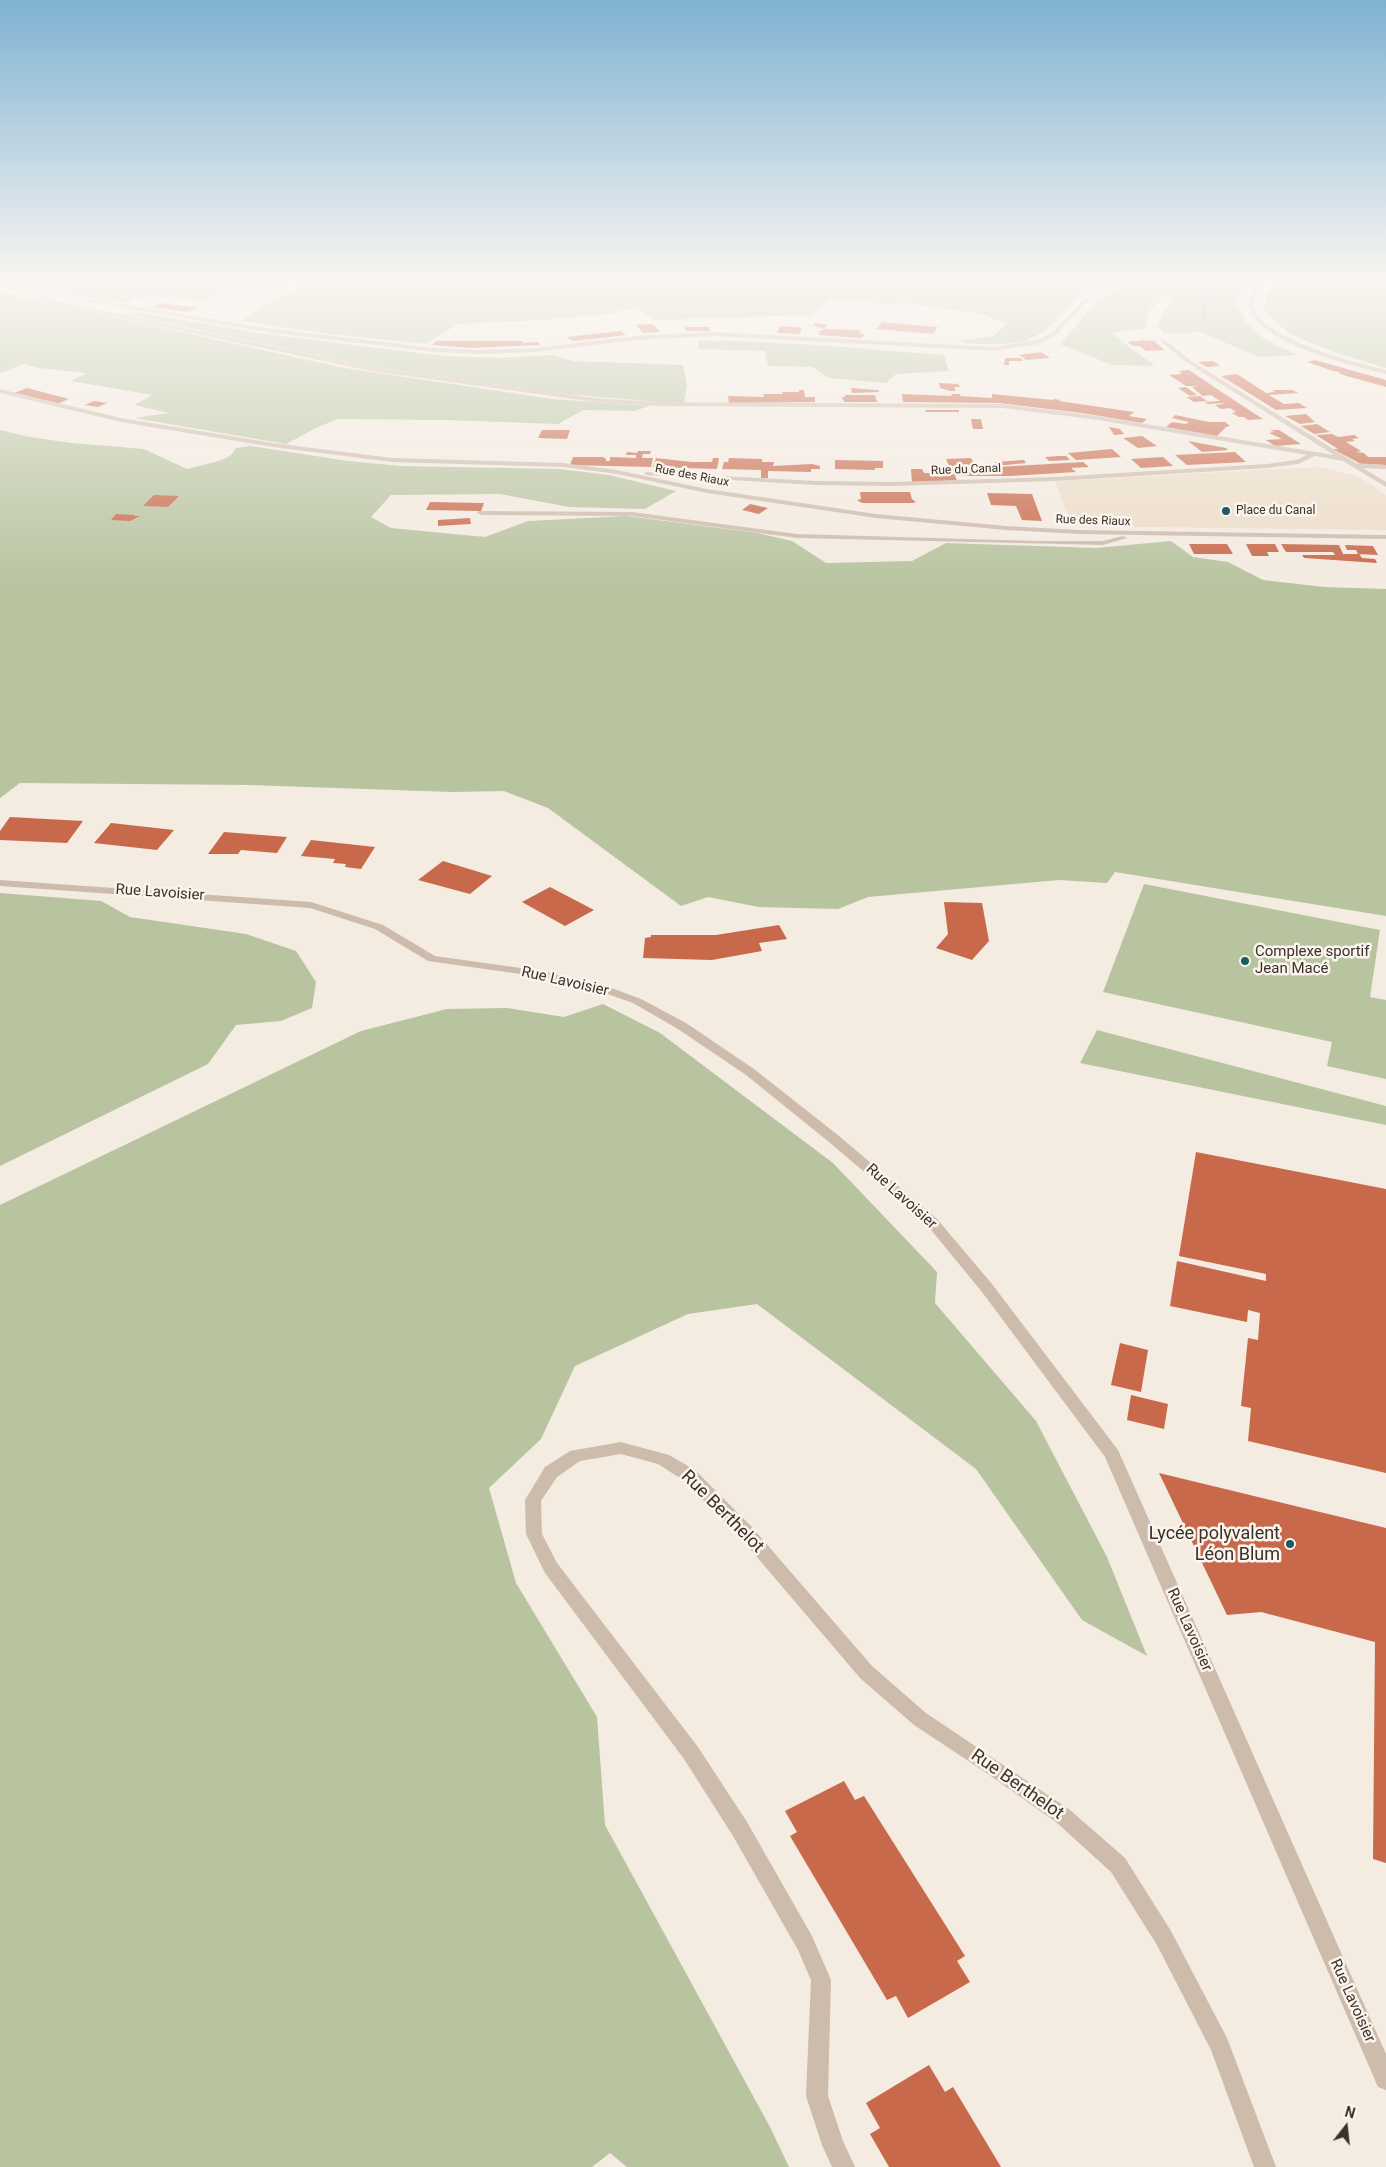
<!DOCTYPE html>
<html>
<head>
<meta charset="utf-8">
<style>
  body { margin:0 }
  #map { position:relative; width:1386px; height:2167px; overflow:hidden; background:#f4ebe1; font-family:Roboto,sans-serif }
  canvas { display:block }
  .north { position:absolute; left:1321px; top:2102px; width:50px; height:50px; -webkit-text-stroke:4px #fbf5ee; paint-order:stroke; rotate:16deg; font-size:14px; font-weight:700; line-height:20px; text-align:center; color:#3b302b }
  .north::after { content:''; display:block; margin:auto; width:18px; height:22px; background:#3b302b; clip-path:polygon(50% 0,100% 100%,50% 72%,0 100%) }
</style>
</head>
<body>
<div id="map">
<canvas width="1386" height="2167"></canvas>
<div class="north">N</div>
</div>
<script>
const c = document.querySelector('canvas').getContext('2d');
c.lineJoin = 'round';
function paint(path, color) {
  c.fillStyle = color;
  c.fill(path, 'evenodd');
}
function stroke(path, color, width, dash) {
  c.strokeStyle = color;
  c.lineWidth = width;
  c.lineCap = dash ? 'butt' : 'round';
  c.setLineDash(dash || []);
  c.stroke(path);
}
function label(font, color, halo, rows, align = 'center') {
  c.font = font + ' Roboto,sans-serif';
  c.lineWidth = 5;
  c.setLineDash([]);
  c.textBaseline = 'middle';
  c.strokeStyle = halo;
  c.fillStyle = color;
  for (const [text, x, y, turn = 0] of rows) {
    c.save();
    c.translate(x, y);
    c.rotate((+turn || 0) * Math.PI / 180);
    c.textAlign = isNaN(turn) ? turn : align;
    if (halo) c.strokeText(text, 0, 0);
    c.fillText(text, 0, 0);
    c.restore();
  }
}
paint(new Path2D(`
  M0 282H291L272 291 238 288 202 301 160 296 134 298 127 303 1 283Z
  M307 282H1100C1054 307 1056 346 994 344 982 344 970 345 959 341L993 336 1006 324 982 314 902 303 888 306 867 300H829L812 315 653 320 639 308 619 310 617 313 542 320 458 324 426 344 329 334 241 321 267 304Z
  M1127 282H1243L1236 301C1250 337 1265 339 1297 355L1259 357 1200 332 1165 334 1158 326 1163 314 1174 297H1163L1149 311 1146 324 1148 328 1111 333 1155 366 1112 365 1060 344 1095 303Z
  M1281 282H1386V368L1331 351 1288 333 1263 309 1267 293Z
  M0 292 345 368 553 399 649 406 635 411 583 410 558 424 446 420 338 419 318 427 286 444 134 418 169 413 134 405 152 395 71 381 87 373 38 368 24 364 0 373Z
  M136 312 265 334 444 356 503 358 551 355 573 361 683 365 687 386 684 402H658L565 394 372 367 124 314Z
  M698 341C780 340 862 349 944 355L949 371 896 374 886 383 829 378 812 367 768 366 765 351 698 349Z
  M0 430 30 437 72 443 144 449 187 469 222 460 231 455 236 448 251 446 348 461 402 466 560 469 609 475 676 491 645 509 569 507 500 494 391 495 371 517 391 528 485 537 528 521 627 516 758 533 792 541 826 563 912 561 946 543 1096 548 1171 541 1193 557 1228 562 1263 580 1324 587 1386 589V916L1115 872 1107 883 1059 880 868 897 838 909 759 907 708 897 681 906 548 808 504 791 452 792 249 785 20 783 0 798Z
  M1144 884 1380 930 1370 997 1386 1000V1079L1327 1066 1332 1042 1103 992Z
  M0 893 101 901 130 917 246 934 296 951 316 982 312 1008 281 1021 236 1025 208 1064 0 1166Z
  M603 1004 660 1033 833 1163 937 1272 935 1303 1036 1421 1107 1557 1147 1656 1082 1620 976 1469 757 1304 688 1314 575 1366 541 1439 489 1488 516 1583 597 1717 605 1825 770 2127 789 2167H627L610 2153 592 2167H0V1205L361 1031 447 1009 507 1008 564 1017Z
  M1097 1030 1386 1106V1125L1080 1063Z`), '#b8c4a0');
paint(new Path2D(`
  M1318 467 1358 476 1386 495V530L1072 526 1055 481Z`), '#ecdcc8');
stroke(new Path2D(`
  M1203 316 1206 300 1217 293 1214 288 1219 282`), '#7fb0b2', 5);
paint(new Path2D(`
  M162 303 191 307 198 308 187 312 152 307Z
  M882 322 938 327 933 334 877 329Z
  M815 323 827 324 825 329 860 330 859 333 864 334 862 338 819 335 820 331 825 329 814 326Z
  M653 324 660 332 643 333 636 325Z
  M780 326 794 327 802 328 799 334 777 333Z
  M685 327H709L710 331H686Z
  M621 331 626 335 573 341 566 337Z
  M1143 340 1154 341 1165 350 1146 351 1140 346H1133L1128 342Z
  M436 341H522L523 343 538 342 540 345 470 348 432 345Z
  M1041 352 1050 358 1026 360 1019 355Z
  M1005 358H1021L1023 361H1009V365H1004Z
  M1315 360 1386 380V387L1343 375H1344L1338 373 1341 372 1333 371 1307 362Z
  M1213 361 1220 366 1207 367 1198 362Z
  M1189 370 1217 389 1263 419 1248 420 1244 417H1239L1232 413 1236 412 1230 408 1221 409 1215 405 1224 404 1222 403 1208 404 1204 402 1220 401 1211 395 1203 396 1195 390H1196L1192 387 1197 386H1186L1169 375 1182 374 1179 371Z
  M1237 374 1266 393 1275 392 1272 390H1293L1298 393 1269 395 1284 404 1299 403 1307 408 1276 410 1221 376Z
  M939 383 958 384 960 387H954L956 391H950L940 388Z
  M1186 387 1193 392 1197 395 1190 396 1178 388Z
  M27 388 69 399 57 404 14 393Z
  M851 388 878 390 879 392 852 393Z
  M799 390H804L805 397H815V402L729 403 728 396 764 397 763 394H783L782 392H799Z
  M902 394 952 396 951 394H960V396L992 398V394L1053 400 1054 399 1061 400 1059 401 1134 412 1129 416 1147 419 1142 423 1082 413 999 403 903 402Z
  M845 395H875L877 402H844L842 397H845Z
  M1200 396 1207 401 1194 402 1186 397Z
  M94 401 107 403 98 407 85 405Z
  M925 410H959V412H926Z
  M1306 414 1315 422 1300 424 1285 416Z
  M1175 415 1209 422H1225L1230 426 1226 427 1217 436 1166 427 1172 422 1186 424 1189 422 1172 418Z
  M971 419H981L983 429H973Z
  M1317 424 1330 432 1314 434 1301 426Z
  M1109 427 1120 429 1124 434 1114 435Z
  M542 430H570L567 439 538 438Z
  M1270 430H1279L1301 444 1275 446 1266 440 1282 439 1269 433 1274 432Z
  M1332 434 1338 437 1354 435 1359 438 1352 439 1355 441 1346 442 1361 451 1356 452 1364 453 1368 457H1386V465L1361 464 1333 449H1338L1316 435Z
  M1142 436 1157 446 1138 448 1123 438Z
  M1188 441 1226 448 1228 450 1202 452Z
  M1112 449 1121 457 1076 460 1068 453Z
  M638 451H651L650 454H643L642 458H653L651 467 570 465 573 457H603L606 459V461H610V457L636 458V455H626L627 452 637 453Z
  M1235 452 1246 462 1187 465 1175 455Z
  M1059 456H1066L1070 460 1049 461 1045 457Z
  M1163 457 1173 466 1141 468 1131 459Z
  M656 458 692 462H712L713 458H719L717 469 653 467Z
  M729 458 762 459V462H774L773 466 812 464 820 466V469H811V472L768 471V478H761V470L722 469 724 462H728Z
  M971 458 975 465 949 466 946 459Z
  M835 460 883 461V468H875V470L835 469Z
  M1024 460 1026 463 1006 465H996L995 462Z
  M1083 462 1089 467 1071 468 1076 472 1010 476H955L957 480 912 483 911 469H922L924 473H931L930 470 949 469V467L997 469V467Z
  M860 492H910L912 499 916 502 913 503H862L857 500 861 499Z
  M987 493 1032 494 1042 521 1022 520 1016 506 991 505Z
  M154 495 179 496 168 507 143 506Z
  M430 502 484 503 481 511 426 510Z
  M750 504 768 508 759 514 742 510Z
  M116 514 135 515 134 516H140L130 521 111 520Z
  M470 518 471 524 438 526V520Z
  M1189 544H1227L1233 554H1194Z
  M1246 544H1275L1279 552H1267L1269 556H1252Z
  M1281 544 1339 545 1343 554H1359L1362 558 1375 559 1377 563 1304 558 1302 555H1335L1333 552H1286Z
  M1345 545 1373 546 1378 555 1358 554 1356 550H1347Z
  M10 817 83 821 67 843 0 840V831Z
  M111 823 174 830 157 850 94 843Z
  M224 832 287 837 277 853 241 850 238 854H208Z
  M311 840 375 847 361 869 345 867 346 864 333 863 335 859 301 856Z
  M443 861 492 876 470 894 418 880Z
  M550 887 594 910 565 926 522 902Z
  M944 902 982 903 989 941 972 960 936 948 948 934Z
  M779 925 787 939 759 943 762 951 712 960 643 958 645 938 651 937V935H716Z
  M1196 1152 1386 1189V1473L1248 1441 1251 1408 1241 1406 1248 1338 1258 1340 1260 1313 1248 1310 1247 1322 1170 1306 1177 1261 1266 1281V1274L1179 1256Z
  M1120 1343 1148 1350 1141 1392 1111 1385Z
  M1131 1395 1168 1404 1164 1429 1127 1420Z
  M1159 1473 1386 1528V1863L1373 1859 1375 1642 1261 1612 1227 1615Z
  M844 1781 855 1800 864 1796 965 1956 957 1961 970 1982 908 2018 896 1996 887 2000 790 1836 797 1832 785 1811Z
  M929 2065 945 2092 953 2087 1001 2167H889L870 2134 880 2128 866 2103Z`), '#c8694b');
paint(new Path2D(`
  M1110 282H1116L1087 302 1055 336 1039 344 994 351 714 336 636 340 535 352 476 354 434 352 266 332 81 300 84 298 266 328 434 348 476 350 535 348 636 336 714 332 994 347 1037 340 1051 334 1083 300Z
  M1258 282H1263C1259 289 1252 298 1254 307 1261 339 1357 363 1386 370V374C1350 365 1262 345 1248 307L1250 296Z
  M0 285 41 292V294L52 300 371 367 595 398 656 402 1002 404 1091 415 1334 455 1186 362 1160 341 1162 338 1190 360 1356 463 1386 465V469L1363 468 1386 482V487L1343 461 1315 456 1298 464 1267 468 1054 481 893 486 816 485 647 475 645 474V472L816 481 893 482 1054 477 1267 464 1296 460 1307 455 1091 419 1002 408 656 406 595 402 371 371 50 303 32 294 0 289Z
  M0 389 121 418 273 443 392 458 563 463 617 470 707 489 876 514 1006 526 1079 530 1386 535V539L1079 534 1006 530 876 518 707 493 617 474 563 467 392 462 273 447 121 422 0 393Z
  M478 511 632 512 797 534 1039 541H1103L1123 536 1127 538 1103 545 797 538 632 516 481 515 477 513Z
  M0 880 311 902 383 925 435 956 535 970 598 983 641 999 686 1023 754 1069 839 1136 937 1219 992 1284 1118 1450 1386 2054V2090L1378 2087 1105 1457 982 1292 927 1225 829 1142 746 1075 678 1029 633 1003 591 988 535 976 428 961 375 929 310 908 0 886Z
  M621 1442 669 1455 695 1470 751 1526 872 1666 926 1713 1070 1810 1125 1858 1171 1931 1227 2038 1276 2167H1254L1211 2050 1157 1945 1111 1872 1056 1822 985 1772 914 1725 860 1678 739 1536 683 1480 658 1464 621 1454 580 1461 557 1477 541 1501 542 1534 557 1563 698 1747 747 1822 812 1936 831 1980 828 2096 843 2141 855 2167H832L822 2145 806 2096 811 1980 798 1950 733 1836 684 1759 545 1573 526 1534 525 1500 545 1467 570 1451Z`), '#cdbbac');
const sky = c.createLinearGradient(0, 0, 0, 585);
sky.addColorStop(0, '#7eb2d2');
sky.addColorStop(0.48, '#faf6f2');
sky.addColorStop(1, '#faf6f200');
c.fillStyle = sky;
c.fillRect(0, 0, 1386, 585);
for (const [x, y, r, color] of [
  [1226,511,5,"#1f5a5e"],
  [1245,961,5,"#1f5a5e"],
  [1290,1544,5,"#1f5a5e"]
]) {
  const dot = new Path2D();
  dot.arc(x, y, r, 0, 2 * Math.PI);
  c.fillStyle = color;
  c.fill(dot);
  stroke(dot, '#fbf5ee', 2);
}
label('12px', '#3b302b', '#fbf5ee', [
  ["Rue du Canal",966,470,-2],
  ["Rue des Riaux",692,476,11],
  ["Rue des Riaux",1093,521,2]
]);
label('12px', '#3b302b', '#fbf5ee', [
  ["Place du Canal",1236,511]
], 'left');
label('15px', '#3b302b', '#fbf5ee', [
  ["Rue Lavoisier",160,893,4],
  ["Rue Lavoisier",565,982,13],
  ["Rue Lavoisier",901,1197,42],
  ["Rue Lavoisier",1189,1630,66],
  ["Rue Lavoisier",1352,2001,66]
]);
label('15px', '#3b302b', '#fbf5ee', [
  ["Complexe sportif",1255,952],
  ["Jean Macé",1255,969]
], 'left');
label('18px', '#3b302b', '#fbf5ee', [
  ["Rue Berthelot",722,1512,45],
  ["Rue Berthelot",1017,1785,35]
]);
label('18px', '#3b302b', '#fbf5ee', [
  ["Lycée polyvalent",1280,1534],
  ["Léon Blum",1280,1555]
], 'right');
</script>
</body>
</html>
